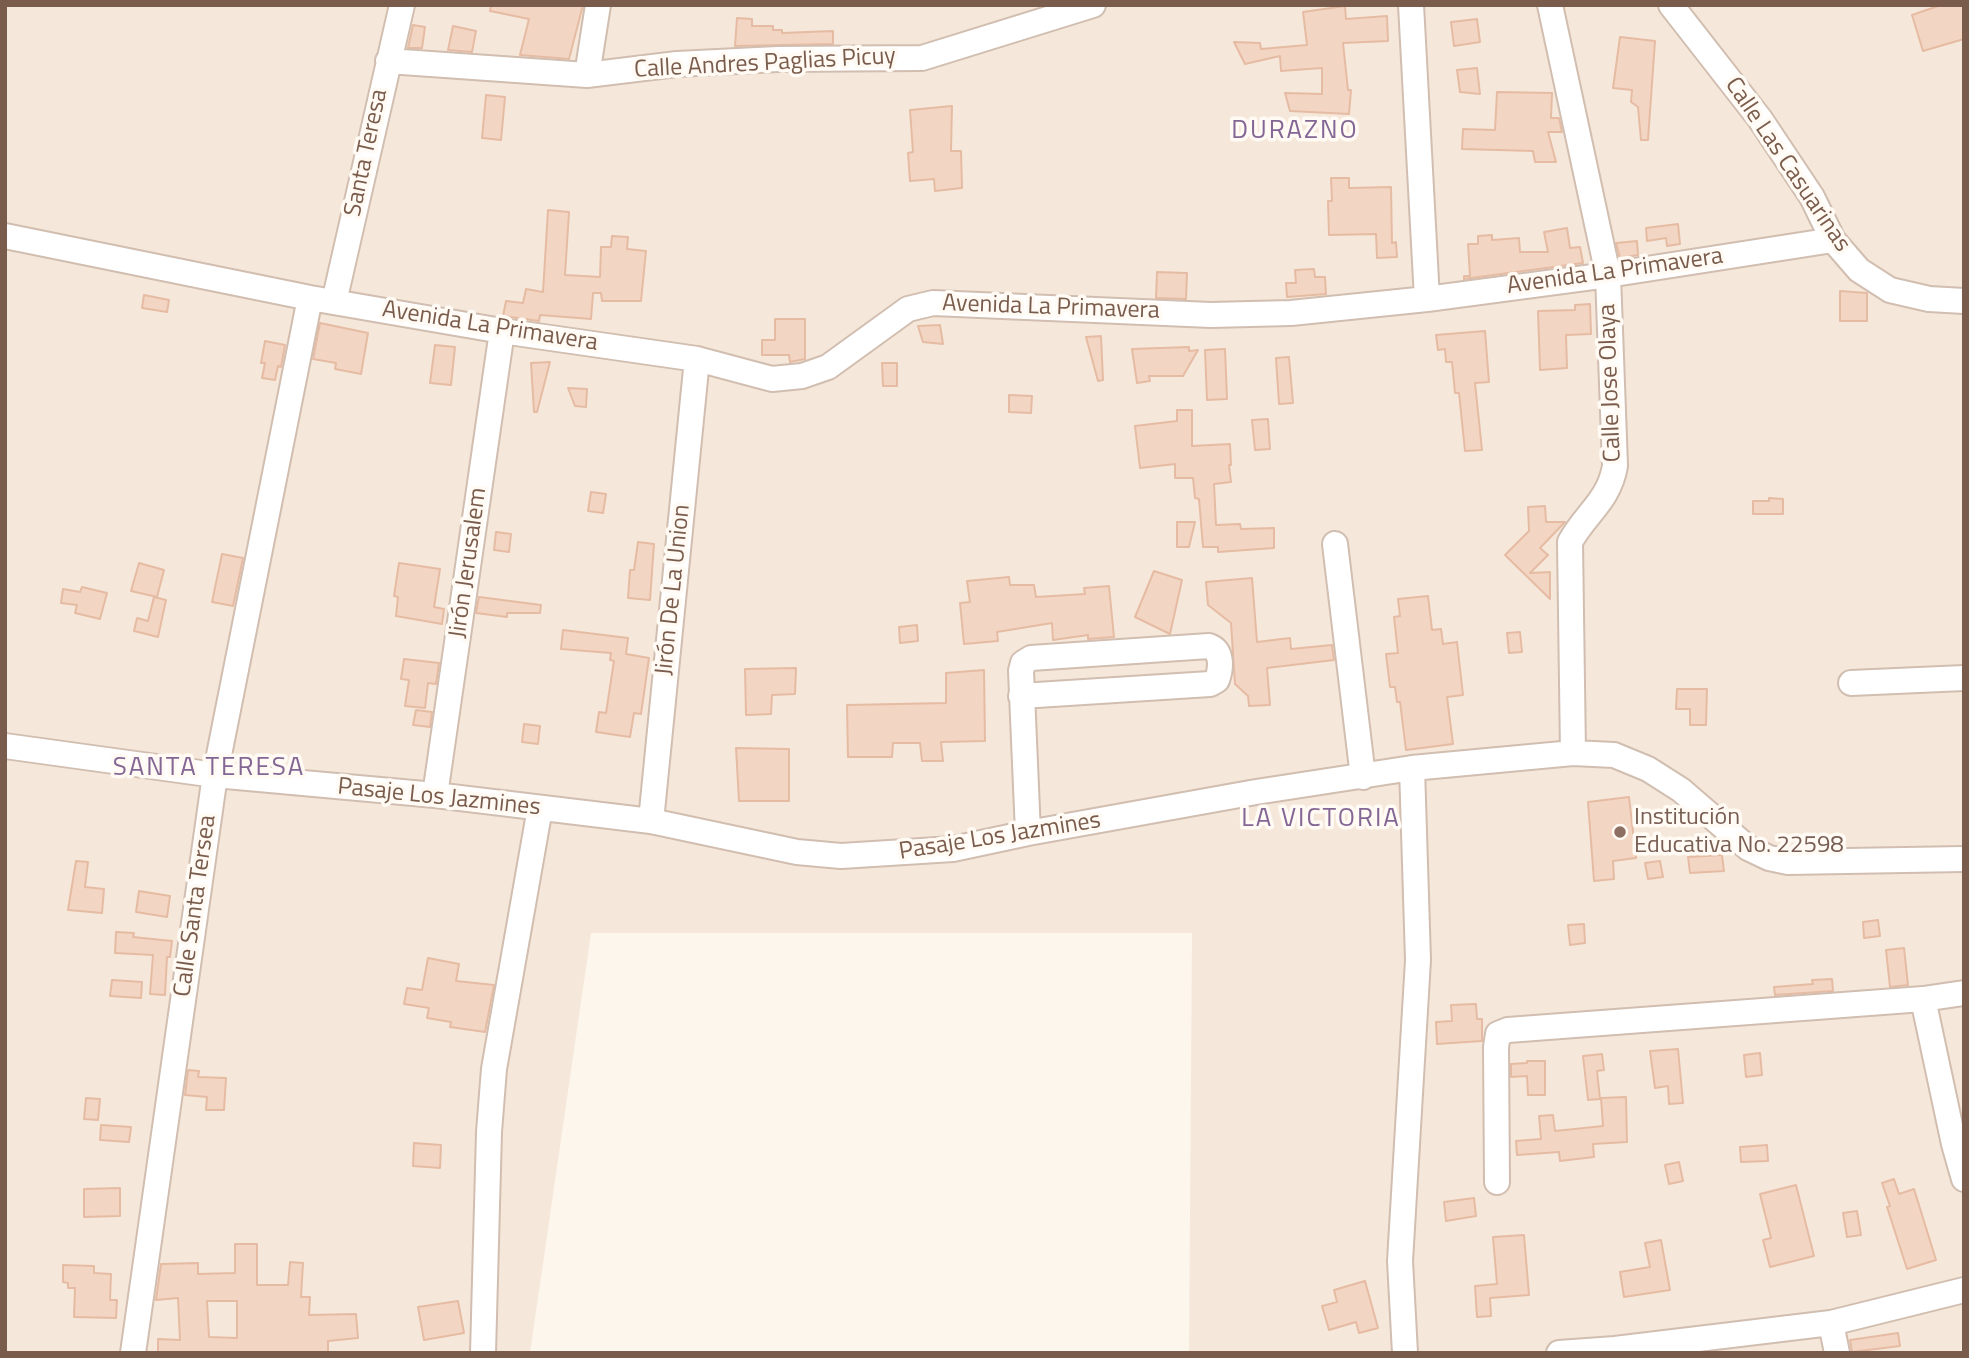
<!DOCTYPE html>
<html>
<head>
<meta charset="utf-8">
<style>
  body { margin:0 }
  #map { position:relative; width:1969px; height:1358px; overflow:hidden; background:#fdf6ec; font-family:"Titillium Web",sans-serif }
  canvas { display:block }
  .frame { position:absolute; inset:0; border:7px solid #7a5c4d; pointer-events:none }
</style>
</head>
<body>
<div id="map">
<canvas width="1969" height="1358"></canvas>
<div class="frame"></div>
</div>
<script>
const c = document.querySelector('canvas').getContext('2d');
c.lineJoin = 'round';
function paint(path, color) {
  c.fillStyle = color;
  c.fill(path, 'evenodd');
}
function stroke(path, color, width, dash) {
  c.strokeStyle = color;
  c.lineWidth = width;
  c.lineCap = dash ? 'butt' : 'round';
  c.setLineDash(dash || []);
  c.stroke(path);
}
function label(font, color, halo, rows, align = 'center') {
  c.font = font + ' "Titillium Web",sans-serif';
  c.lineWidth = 7;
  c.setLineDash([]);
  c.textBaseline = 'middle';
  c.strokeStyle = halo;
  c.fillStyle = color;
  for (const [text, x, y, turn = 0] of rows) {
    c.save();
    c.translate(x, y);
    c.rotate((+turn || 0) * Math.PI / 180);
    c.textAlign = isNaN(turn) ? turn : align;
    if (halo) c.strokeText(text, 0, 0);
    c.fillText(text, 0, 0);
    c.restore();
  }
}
paint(new Path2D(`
  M5 5H1964V1353H1189L1192 933H591L530 1353H5Z`), '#f5e8da');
const building = new Path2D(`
  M491 5H583L569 59 520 55 529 19 490 11Z
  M1941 5H1964V39L1923 51 1912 15Z
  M1345 6 1346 19 1387 16 1388 41 1343 43 1348 90H1351L1349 114 1290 111 1285 93 1322 94V68L1281 71 1280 56 1245 64 1234 42 1260 43 1261 49 1307 45 1303 12Z
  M737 18 752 19V26H773V30H782V33L833 31V44L735 46Z
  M1477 19 1480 42 1454 46 1451 22Z
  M413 25 425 27 422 48H408Z
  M453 26 476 31 472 52 448 50Z
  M1620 37 1655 41 1648 140H1641L1638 107 1631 102 1632 90 1613 88Z
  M1477 68 1480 94 1460 92 1457 70Z
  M1497 92 1552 93 1551 118H1559L1562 132H1548L1556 162H1535L1533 151 1462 149 1463 129 1495 130Z
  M486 95 505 97 501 140 482 138Z
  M952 106 951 151H961L962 188 935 191 934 179 910 181 908 153 913 152 910 110Z
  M1331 178H1349V188L1391 187 1392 243 1396 242 1397 257 1377 258 1376 234 1329 235 1328 201H1332Z
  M548 210 569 212 565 275 600 277 601 247H611L612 236 628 237 627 249 646 251 641 301H602L601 293H593L591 319 540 315 539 321 503 316 506 301 523 303 526 289 543 292Z
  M1678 224 1680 244 1667 246 1666 238 1647 241 1646 228Z
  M1567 228 1570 248 1580 247 1583 263 1464 279V276H1470L1468 244H1478V236L1492 235V240L1519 238 1520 252H1548L1544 232Z
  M1637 241 1638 255 1620 258 1616 243Z
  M1314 269 1315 277H1325L1326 294 1287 297 1286 283H1296L1295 270Z
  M1157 272 1187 273 1186 299 1156 298Z
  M1840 291 1867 293V321H1840Z
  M144 295 169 300 167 312 142 308Z
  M1590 304 1591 334 1566 335 1567 368 1540 370 1538 311 1575 310V305Z
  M775 319H805V359L790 362 789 355H762V340H775Z
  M320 323 368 333 361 374 335 369 336 363 313 359Z
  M940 325 943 344 923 342 918 326Z
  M1485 331 1489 382 1475 383 1482 450 1465 451 1459 393H1455L1452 362H1446L1445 349 1438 350 1436 335Z
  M1101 336 1103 380 1098 381 1086 337Z
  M265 341 285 345 281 367 278 366 275 380 262 378 265 363H261Z
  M435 345 455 347 451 385 430 383Z
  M1189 347V351L1198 350 1183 376H1149L1150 381 1137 383 1132 349Z
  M1225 349 1227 399 1207 400 1205 350Z
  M1289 357 1293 403 1279 404 1276 358Z
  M550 362 537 412H534L531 363Z
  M882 363H897V386H883Z
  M568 388 587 389 586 407 575 406Z
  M1009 395 1032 396 1031 413 1009 412Z
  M1177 410H1192V446L1230 444 1231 465H1229L1231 482 1214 484 1216 525 1240 524 1241 529 1274 528V548L1218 552V547H1203L1199 499 1195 498 1193 478H1175V464L1140 468 1135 426 1177 421Z
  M1268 419 1270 449 1255 450 1252 420Z
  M591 492 606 494 603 513 588 511Z
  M1769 498 1783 499V514H1753V501H1769Z
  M1545 506 1546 522H1565L1540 548 1548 555 1530 573 1550 572V599L1505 555 1529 531 1528 507Z
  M1177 522H1195L1189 547H1177Z
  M496 532 511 534 509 552 494 550Z
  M638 542 654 544 650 600 628 598 630 570H634Z
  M222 554 243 558 233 606 212 602Z
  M139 563 164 570 157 597 131 591Z
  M399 563 440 569 434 607 444 609 442 624 396 616 398 597 394 596Z
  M1154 571 1182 580 1170 634 1135 617Z
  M1009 577 1010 585H1034L1036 597 1085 594 1084 588 1109 586 1114 637 1088 639V635L1053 640 1052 623 997 632 998 641 964 644 960 603 970 602 967 581Z
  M1252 578 1257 642 1290 638 1291 649 1332 645 1334 660 1267 668 1270 705 1249 706 1248 696 1235 684 1231 623 1208 605 1206 582Z
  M82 587 107 593 100 619 75 613 77 605 61 603 63 589 80 592Z
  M1428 596 1432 630 1441 629 1443 644 1457 642 1463 695 1447 697 1453 744 1406 750 1400 702H1397L1395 687H1390L1386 654 1398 653 1394 617 1400 616 1398 599Z
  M154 597 166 600 158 637 134 631 137 618 148 621Z
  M479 597 541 605 540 613H507V617L476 613Z
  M917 625 918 641 900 643 899 627Z
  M563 630 628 638 626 654 649 658 641 714 634 713 630 737 596 732 599 712 606 713 614 661 610 660 611 653 561 649Z
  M1520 632 1522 652 1509 653 1507 633Z
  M404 659 439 663 436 684 428 683 425 708 405 706 409 680 401 679Z
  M796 668 795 694 772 695 771 714 746 715 745 669Z
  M984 670 985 741 941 742 943 761H922L920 743H893L892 757H848L847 705 946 703V673Z
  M1677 689H1707L1706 725H1690V709H1676Z
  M416 710 432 712 430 727 413 725Z
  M524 724 540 726 538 744 522 742Z
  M736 748 789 749V801H739Z
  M1629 797 1636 858 1613 861 1614 879 1594 881 1588 802Z
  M1722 855 1724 871 1690 873 1688 857Z
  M76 861 88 862 85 887 104 889 102 913 68 910Z
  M1660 861 1663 877 1648 879 1645 863Z
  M139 891 170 896 167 917 136 912Z
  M1878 920 1880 936 1864 938 1863 922Z
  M1584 924 1585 943 1570 945 1568 925Z
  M116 932 134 933 133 937 172 941 170 957H167L165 995 150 994 153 955 115 953Z
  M1904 948 1908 985 1890 987 1886 950Z
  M428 958 459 964 456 981 494 985 485 1032 450 1027 451 1022 427 1018 429 1008 404 1004 407 988 422 990Z
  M1832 979 1833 991 1775 995 1774 987 1813 984 1812 980Z
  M112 980 142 982 141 998 110 996Z
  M1476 1004 1477 1019H1482V1041L1437 1044 1436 1022 1452 1021 1451 1005Z
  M1678 1049 1683 1103 1669 1104 1668 1086 1655 1088 1650 1051Z
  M1760 1053 1762 1075 1746 1077 1744 1055Z
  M1602 1054 1604 1070 1597 1071 1600 1099 1588 1100 1583 1056Z
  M1527 1061H1545V1095H1528L1527 1076 1511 1077V1064L1527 1063Z
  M188 1070 199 1071 198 1077 226 1078 224 1110H206L207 1097 185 1095Z
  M1626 1097 1627 1142 1593 1144 1594 1157 1560 1161 1559 1152 1517 1155 1516 1141 1541 1139 1539 1116 1553 1115 1555 1131 1603 1126 1601 1098Z
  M86 1098 100 1099 98 1120 84 1119Z
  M101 1125 131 1127 129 1142 100 1140Z
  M414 1143 441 1145 440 1168 413 1166Z
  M1767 1145 1768 1161 1741 1162 1740 1147Z
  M1679 1162 1683 1181 1669 1184 1665 1165Z
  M1894 1179 1899 1194 1914 1189 1936 1260 1907 1269 1887 1207 1890 1206 1882 1183Z
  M1796 1185 1814 1256 1770 1267 1763 1240 1771 1238 1760 1194Z
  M120 1188V1216L84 1217V1189Z
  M1474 1198 1476 1216 1446 1221 1444 1202Z
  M1857 1211 1861 1235 1847 1237 1843 1213Z
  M1524 1235 1529 1295 1490 1298 1491 1316 1477 1317 1475 1286 1497 1284 1493 1237Z
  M1661 1240 1670 1290 1624 1297 1620 1272 1650 1267 1645 1243Z
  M235 1244H257V1285H288L290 1262 303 1263 301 1297H310L309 1315 356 1314 358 1338 328 1341V1353H158V1339L180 1340 178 1298 156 1300 161 1264 198 1263V1274L235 1273ZM207 1301H237V1338L209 1337Z
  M63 1265 94 1266V1273L111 1274 110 1300H117L116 1318 74 1317 75 1288H68V1283L63 1282Z
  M1365 1281 1378 1328 1359 1333 1356 1322 1329 1330 1322 1306 1337 1302 1334 1290Z
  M458 1301 464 1333 424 1340 418 1307Z
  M1898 1333 1900 1346 1852 1352 1850 1340Z`);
paint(building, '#f3d5c3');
stroke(building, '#e6bba3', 2);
const minor = new Path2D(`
  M1411 5 1427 299
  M1550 5 1608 275 1615 466C1609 501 1585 514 1570 542L1573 753
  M1671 5 1760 119 1812 197 1833 240 1859 270 1890 290 1929 299 1964 301
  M388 61 587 75 677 64 778 59 922 58 1093 5
  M587 75 598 5
  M5 236 310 298 502 331 697 359 772 379 802 376 828 367 908 309 933 303 1211 315 1291 313 1427 299 1608 275 1833 240
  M334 302 402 5
  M1335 544 1363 777
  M1851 683 1964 678
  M1021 696 1210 684 1217 680C1221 669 1223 651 1209 646L1031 658 1023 663 1021 671 1028 833
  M5 746 215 775 435 795 651 821 797 852 841 856 953 849 1028 833 1256 792 1412 768 1573 753 1614 755 1648 769 1681 790 1748 848 1769 858 1788 862 1964 859
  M435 795 502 331
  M651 821 697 359
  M1923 999 1954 1144 1964 1179
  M1497 1182 1496 1047 1498 1034 1508 1030 1923 999 1964 993
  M1831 1323 1837 1353
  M133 1353 215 775 310 298
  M483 1353 489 1132 494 1069 540 808
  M1405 1353 1400 1261 1418 960 1412 768
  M1559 1353 1615 1349 1831 1323 1964 1290`);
stroke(minor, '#d1beb0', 28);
stroke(minor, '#fff', 24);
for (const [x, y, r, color] of [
  [1620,832,7,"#8d6e63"]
]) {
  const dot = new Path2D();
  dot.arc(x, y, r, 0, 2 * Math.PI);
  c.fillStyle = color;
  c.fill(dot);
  stroke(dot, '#fffaf3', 2.5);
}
label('24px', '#7a5c4d', '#fffaf3', [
  ["Calle Andres Paglias Picuy",765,64,-3],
  ["Santa Teresa",367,153,-78],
  ["Calle Las Casuarinas",1787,165,56],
  ["Avenida La Primavera",1615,272,-8],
  ["Avenida La Primavera",1051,308,2],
  ["Avenida La Primavera",490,327,9],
  ["Calle Jose Olaya",1611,383,-92],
  ["Jirón Jerusalem",469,563,-82],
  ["Jirón De La Union",674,590,-84],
  ["Pasaje Los Jazmines",439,798,6],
  ["Pasaje Los Jazmines",1000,837,-9],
  ["Calle Santa Tersea",196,906,-82]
]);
label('24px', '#785e54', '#fffaf3', [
  ["Institución",1634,818],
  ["Educativa No. 22598",1634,846]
], 'left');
c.letterSpacing = '2px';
label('26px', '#846695', '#fffaf3', [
  ["DURAZNO",1295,132],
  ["SANTA TERESA",209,769],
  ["LA VICTORIA",1321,820]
]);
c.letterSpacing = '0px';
</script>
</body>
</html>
